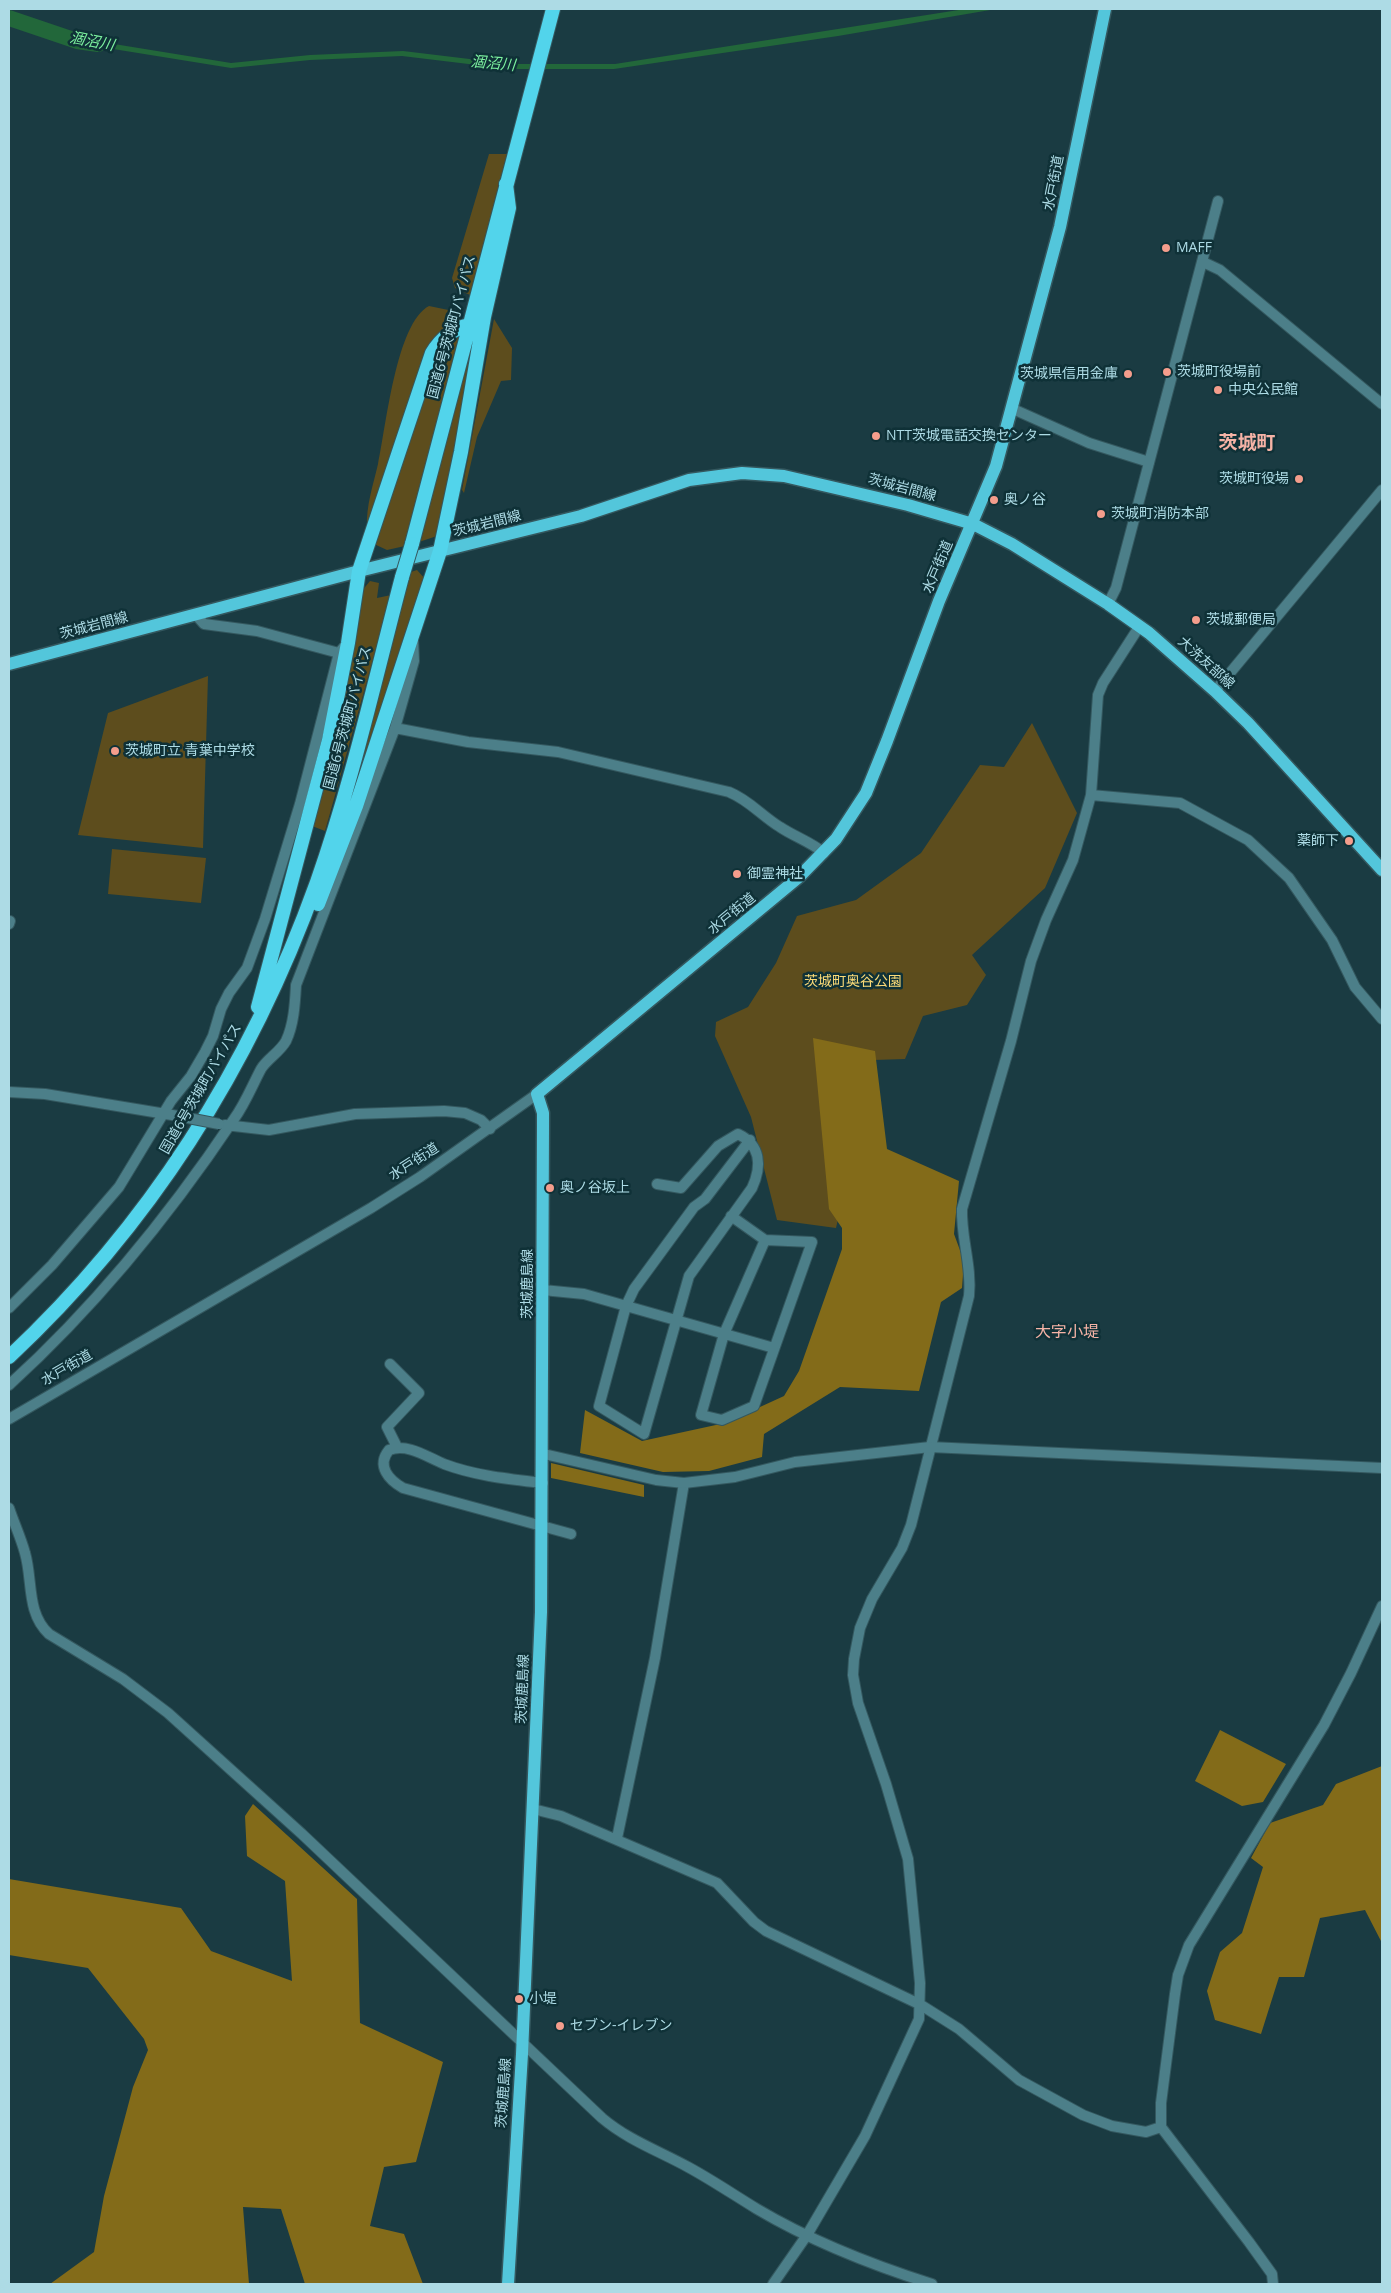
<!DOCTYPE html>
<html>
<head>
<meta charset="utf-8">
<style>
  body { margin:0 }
  #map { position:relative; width:1391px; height:2293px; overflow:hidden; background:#1a3b42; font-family:"Open Sans",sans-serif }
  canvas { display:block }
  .frame { position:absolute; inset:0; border:10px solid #addbe5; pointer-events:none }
</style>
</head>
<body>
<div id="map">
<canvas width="1391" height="2293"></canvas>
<div class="frame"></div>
</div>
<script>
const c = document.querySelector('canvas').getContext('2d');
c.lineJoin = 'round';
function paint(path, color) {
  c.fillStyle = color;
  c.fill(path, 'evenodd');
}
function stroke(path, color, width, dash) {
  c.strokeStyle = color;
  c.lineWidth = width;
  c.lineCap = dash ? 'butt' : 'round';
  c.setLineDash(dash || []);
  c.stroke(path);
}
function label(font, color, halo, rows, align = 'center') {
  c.font = font + ' "Open Sans","Noto Sans JP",sans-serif';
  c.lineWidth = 5;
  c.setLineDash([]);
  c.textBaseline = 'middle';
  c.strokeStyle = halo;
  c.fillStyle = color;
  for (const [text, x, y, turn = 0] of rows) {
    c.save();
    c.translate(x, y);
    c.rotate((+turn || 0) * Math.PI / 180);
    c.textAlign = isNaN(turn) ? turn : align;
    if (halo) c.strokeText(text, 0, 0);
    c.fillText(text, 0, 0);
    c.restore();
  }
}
paint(new Path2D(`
  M489 154H507L470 295 455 288 452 278Z
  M429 306 463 313 461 318 444 330 367 528C366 505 373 486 378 464 386 428 396 323 429 306Z
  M494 319 512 348 511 380 501 381 477 437 464 493 462 490Z
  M463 332 405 546 387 550 374 544 438 351Z
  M473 340 476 341 440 535 419 542Z
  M417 570 426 580 341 837 411 572Z
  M370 581 379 583 377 598 391 595 325 831 312 826 361 592Z
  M208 676 203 848 78 835 108 713Z
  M1032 723 1077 813 1045 888 972 955 986 975 967 1005 923 1016 905 1059 874 1060 836 1228 777 1220 751 1117 715 1036 716 1022 748 1007 776 963 797 916 856 900 921 853 980 765 1004 767Z
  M112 849 206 858 201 903 108 894Z`), '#5d4d1d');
paint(new Path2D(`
  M813 1038 875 1051 887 1149 959 1181 954 1234 964 1261 962 1288 941 1302 919 1391 840 1387 764 1434 762 1457 709 1471 663 1472 580 1453 585 1410 642 1441 725 1423 784 1396 799 1371 842 1249V1228L829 1209Z
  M551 1463 644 1485V1497L551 1478Z
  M1220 1730 1286 1764 1263 1802 1242 1806 1195 1781Z
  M1382 1766V1943L1365 1910 1320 1918 1304 1977H1279L1261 2034 1215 2020 1207 1991 1220 1952 1242 1933 1263 1867 1251 1858 1270 1823 1323 1805 1336 1784Z
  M253 1804 357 1899 360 2023 443 2062 416 2162 384 2167 370 2226 404 2234 423 2284H305L281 2209 243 2207 249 2284H50L94 2252 104 2196 133 2087 148 2050 144 2039 88 1968 9 1955V1879L181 1908 211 1951 292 1981 285 1881 247 1856 245 1816Z`), '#836b19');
paint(new Path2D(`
  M965 9H996L838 36 614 69H510L402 56 310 60 231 68 76 43 77 38 231 63 310 55 403 51 511 64H615Z`), '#22673a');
stroke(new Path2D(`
  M9 18 77 41 98 44`), '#22673a', 16);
const minor = new Path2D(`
  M1013 409 1089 443 1149 462
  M196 615 204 624 257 631 339 653
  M1215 691 1382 490
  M395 728 468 742 558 752 729 792C749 800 762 816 780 827 795 837 811 842 824 853
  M1091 795 1180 803 1248 840 1289 878 1332 940 1355 987 1382 1019
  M9 924 10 921
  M9 1092 45 1094 178 1116
  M225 1125 269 1130 355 1114 444 1111 465 1113 481 1120 490 1129
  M657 1184 681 1188 718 1146 738 1134C761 1145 762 1166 752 1188L689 1276 644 1434 599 1406 626 1306 634 1289 694 1207 705 1199 750 1140
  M731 1216 765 1240 812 1242 754 1406 722 1420 701 1415 724 1334 765 1240
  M543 1290 584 1294 774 1348
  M9 1308 52 1265 119 1187 171 1101 191 1076 205 1052 213 1036 221 1009 229 993 247 968 265 919 300 804 339 653 344 647
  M390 1364 419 1393 387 1427 397 1447
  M9 1385C96 1306 169 1216 234 1119 245 1104 252 1086 261 1069 267 1059 280 1052 286 1041 294 1024 295 1003 296 985L395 728 414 661 413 638
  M543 1483C509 1479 476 1476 444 1464 427 1457 408 1443 389 1450 376 1466 389 1480 403 1488L571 1534
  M9 1508C14 1523 21 1538 25 1553 33 1580 26 1613 49 1634L123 1679 168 1713 302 1834 602 2118C628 2140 659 2151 688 2167 712 2180 734 2195 757 2209 811 2241 872 2265 932 2284
  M533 1809 561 1816 717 1883 754 1922 766 1931 921 2005 959 2029 1019 2080 1083 2115 1112 2126 1146 2132 1161 2127
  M617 1838 655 1658 684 1483
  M773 2284 807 2235 865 2136 919 2019 920 1983 908 1859 886 1784 858 1703 853 1675 854 1659 860 1628 872 1599 902 1548 911 1525 969 1296C972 1266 961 1238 962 1209L1011 1041 1031 961 1046 920 1073 860 1091 795 1098 695 1103 683 1139 627
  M1273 2284 1272 2274 1249 2242 1161 2127V2103L1175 1994 1178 1975 1189 1945 1324 1725 1351 1673 1382 1606`);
const tertiary = new Path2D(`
  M1203 262 1220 270 1382 404
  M1108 604 1116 588 1218 201
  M9 1419 371 1208 420 1177 537 1094
  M544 1454 656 1480 684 1483 735 1477 795 1462 930 1447 1382 1468`);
const primary = new Path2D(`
  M9 664 359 571 581 516 689 480 742 473 784 476 908 505 973 524 1012 544 1108 604 1149 633 1215 691 1248 723 1382 870
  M508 2284 522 2054 541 1612 543 1125V1113L537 1094 799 877 836 839 866 793 887 741 939 601 996 466 1060 227 1105 9`);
const trunk = new Path2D(`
  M412 544 553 9
  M318 904 356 806 440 551 461 452 484 317 509 208 506 184
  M258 1007 329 740 348 643 359 571 432 353C441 338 452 329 469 325
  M9 1357C151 1224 251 1066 317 882 352 783 375 679 402 577`);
stroke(minor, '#34585f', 12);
stroke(tertiary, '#34585f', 12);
stroke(primary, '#34585f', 15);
stroke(trunk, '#34585f', 16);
stroke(minor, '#4c7f89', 10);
stroke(tertiary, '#4c7f89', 10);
stroke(primary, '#53c6db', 12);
stroke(trunk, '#52d4eb', 14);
const minorBridge = new Path2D(`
  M178 1116 219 1124`);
const trunkBridge = new Path2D(`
  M402 577 412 544`);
stroke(minorBridge, '#34585f', 12, []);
stroke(trunkBridge, '#34585f', 16, []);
stroke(minorBridge, '#4c7f89', 10);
stroke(trunkBridge, '#52d4eb', 14);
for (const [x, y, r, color] of [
  [1166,248,5,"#f49d8c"],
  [1167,372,5,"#f49d8c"],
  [1128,374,5,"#f49d8c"],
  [1218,390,5,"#f49d8c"],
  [876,436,5,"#f49d8c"],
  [1299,479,5,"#f49d8c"],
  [994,500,5,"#f49d8c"],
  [1101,514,5,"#f49d8c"],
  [1196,620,5,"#f49d8c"],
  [115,751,5,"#f49d8c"],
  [1349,841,5,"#f49d8c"],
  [737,874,5,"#f49d8c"],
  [550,1188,5,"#f49d8c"],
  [519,1999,5,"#f49d8c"],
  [560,2026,5,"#f49d8c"]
]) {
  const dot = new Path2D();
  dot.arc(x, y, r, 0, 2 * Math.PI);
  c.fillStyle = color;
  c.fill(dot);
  stroke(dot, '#0f3137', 2);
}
label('14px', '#addbe5', '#0f3137', [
  ["水戸街道",1054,183,-79],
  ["国道6号茨城町バイパス",452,327,-75],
  ["茨城岩間線",902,488,15],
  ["茨城岩間線",487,524,-14],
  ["水戸街道",938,567,-67],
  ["茨城岩間線",94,626,-15],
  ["大洗友部線",1206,663,42],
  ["国道6号茨城町バイパス",348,718,-75],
  ["水戸街道",732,914,-39],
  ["国道6号茨城町バイパス",201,1089,-60],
  ["水戸街道",414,1162,-33],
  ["茨城鹿島線",528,1284,-90],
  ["水戸街道",67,1368,-30],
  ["茨城鹿島線",523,1689,-88],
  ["茨城鹿島線",504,2093,-86]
]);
label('14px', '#addbe5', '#0f3137', [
  ["MAFF",1176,248],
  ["茨城町役場前",1177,372],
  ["茨城県信用金庫",1118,374,"right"],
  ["中央公民館",1228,390],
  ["NTT茨城電話交換センター",886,436],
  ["茨城町役場",1289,479,"right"],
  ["奥ノ谷",1004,500],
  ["茨城町消防本部",1111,514],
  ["茨城郵便局",1206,620],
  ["茨城町立 青葉中学校",125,751],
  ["薬師下",1339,841,"right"],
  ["御霊神社",747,874],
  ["奥ノ谷坂上",560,1188],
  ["小堤",529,1999],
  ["セブン-イレブン",570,2026]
], 'left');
label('14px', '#fbda77', '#0f3137', [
  ["茨城町奥谷公園",853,982]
]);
label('italic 15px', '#7df19f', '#0f3137', [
  ["涸沼川",92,42,11],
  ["涸沼川",493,64,5]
]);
label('16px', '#f5b3a6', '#0f3137', [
  ["大字小堤",1067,1332]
]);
label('bold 19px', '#f5b3a6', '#0f3137', [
  ["茨城町",1247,444]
]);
</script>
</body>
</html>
